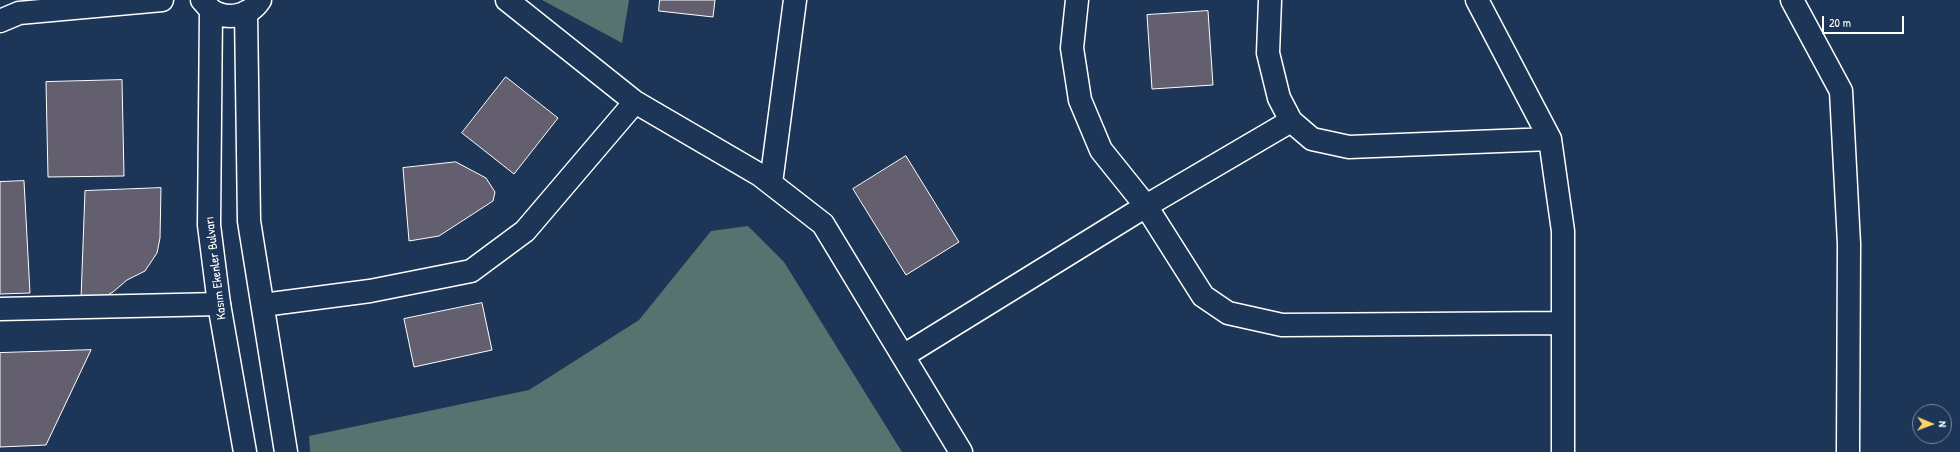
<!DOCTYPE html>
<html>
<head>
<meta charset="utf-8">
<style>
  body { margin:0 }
  #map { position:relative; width:1960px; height:452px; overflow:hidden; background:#1d3557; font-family:"Patrick Hand",sans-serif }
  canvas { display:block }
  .north { position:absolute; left:1912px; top:404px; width:40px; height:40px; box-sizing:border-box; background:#1d3557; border:1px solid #77869a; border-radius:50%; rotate:91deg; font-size:11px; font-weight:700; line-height:16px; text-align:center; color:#fff }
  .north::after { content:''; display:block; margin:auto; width:14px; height:18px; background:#ffd166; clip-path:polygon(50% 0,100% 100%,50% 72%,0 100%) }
  .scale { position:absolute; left:1822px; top:16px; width:82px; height:18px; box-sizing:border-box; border:2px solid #fff; border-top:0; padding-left:5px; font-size:12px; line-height:14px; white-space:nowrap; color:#fff; -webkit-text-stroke:3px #1d3557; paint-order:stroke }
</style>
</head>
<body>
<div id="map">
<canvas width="1960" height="452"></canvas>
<div class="north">N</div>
<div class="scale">20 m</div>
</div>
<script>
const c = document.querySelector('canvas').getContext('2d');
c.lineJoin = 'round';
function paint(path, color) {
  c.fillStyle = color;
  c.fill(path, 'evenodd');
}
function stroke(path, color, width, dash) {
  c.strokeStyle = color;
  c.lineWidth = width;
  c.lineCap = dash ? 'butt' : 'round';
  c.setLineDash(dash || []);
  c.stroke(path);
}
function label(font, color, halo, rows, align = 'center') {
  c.font = font + ' "Patrick Hand",sans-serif';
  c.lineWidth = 3.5;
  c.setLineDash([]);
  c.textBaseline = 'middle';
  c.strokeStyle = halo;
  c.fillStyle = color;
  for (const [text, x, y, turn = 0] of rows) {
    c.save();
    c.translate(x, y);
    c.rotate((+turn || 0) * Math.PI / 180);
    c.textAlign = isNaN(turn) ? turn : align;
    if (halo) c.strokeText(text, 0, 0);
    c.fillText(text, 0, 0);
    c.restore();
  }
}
paint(new Path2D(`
  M542 0H629L622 43Z
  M748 226 784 262 902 452H310L309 436 529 390 639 320 711 231Z`), '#57726f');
const building = new Path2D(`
  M660 0H715L713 17 659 11Z
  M1208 11 1213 85 1152 89 1147 15Z
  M506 77 558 118 514 174 462 133Z
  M122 80 124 176 48 177 46 82Z
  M906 156 959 242 906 275 853 189Z
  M456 162 486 178 495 192 493 201 439 236 409 241 403 168Z
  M24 181 30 293 0 294V182Z
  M161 188 160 238 157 253 145 271 127 280 113 292 102 298 81 299 85 191Z
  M482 303 492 350 414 367 404 319Z
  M91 350 46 445 0 447V353Z`);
paint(building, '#635f6e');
stroke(building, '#fff', 1);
const minor = new Path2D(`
  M507 0 635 102 760 175 823 224 961 452
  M1077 0 1072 48 1080 100 1101 150 1146 206 1203 296 1228 313 1282 325 1563 323
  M1270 0 1268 53 1279 98 1291 121 1312 139 1349 147 1550 139
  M1477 0 1550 139 1563 231V452
  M1792 0 1841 91 1849 244 1848 452
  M0 21 19 13 162 0
  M771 183 795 0
  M263 305 370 291 471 271 525 231 635 102
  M0 309 219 304
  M903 356 1146 206 1291 121`);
const tertiary = new Path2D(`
  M202 0C205 3 208 7 211 10 227 21 250 16 260 0
  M211 10 209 225 219 304 245 452
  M246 12 249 221 286 452`);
stroke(minor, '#fff', 25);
stroke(tertiary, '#fff', 25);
stroke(minor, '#1d3557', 22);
stroke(tertiary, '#1d3557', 22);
label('13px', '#fff', '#1d3557', [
  ["Kasım Ekenler Bulvarı",216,268,-97]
]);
</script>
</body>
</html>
